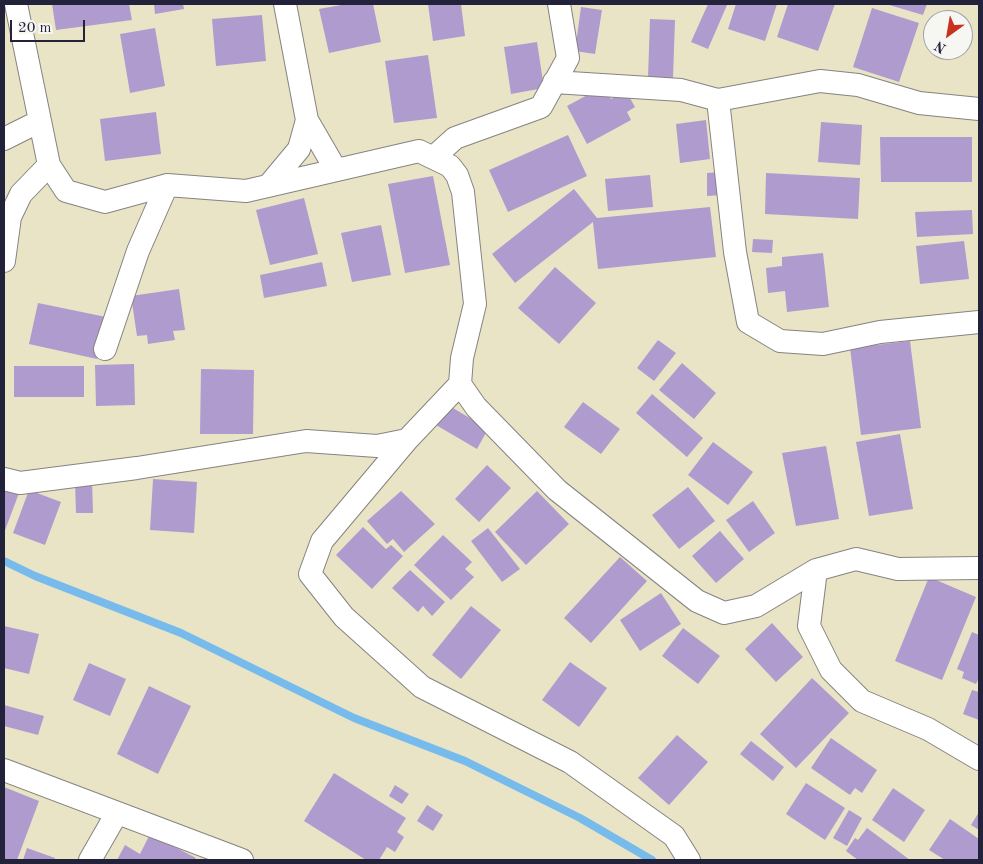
<!DOCTYPE html>
<html>
<head>
<meta charset="utf-8">
<style>
  body { margin:0 }
  #map { position:relative; width:983px; height:864px; overflow:hidden; background:#e9e4c6; font-family:"Old Standard TT",serif }
  canvas { display:block }
  .frame { position:absolute; inset:0; border:5px solid #22223b; pointer-events:none }
  .north { position:absolute; left:923px; top:10px; width:50px; height:50px; box-sizing:border-box; background:#f6f6f2; border:1px solid #a1a1a9; border-radius:50%; rotate:212deg; font-size:14px; font-weight:700; line-height:20px; text-align:center; color:#22223b }
  .north::after { content:''; display:block; margin:auto; width:18px; height:22px; background:#c8321e; clip-path:polygon(50% 0,100% 100%,50% 72%,0 100%) }
  .scale { position:absolute; left:10px; top:20px; width:75px; height:22px; box-sizing:border-box; border:2px solid #22223b; border-top:0; padding-left:6px; font-size:15px; line-height:18px; white-space:nowrap; color:#22223b; -webkit-text-stroke:4px #f6f6f2; paint-order:stroke }
</style>
</head>
<body>
<div id="map">
<canvas width="983" height="864"></canvas>
<div class="frame"></div>
<div class="north">N</div>
<div class="scale">20 m</div>
</div>
<script>
const c = document.querySelector('canvas').getContext('2d');
c.lineJoin = 'round';
function stroke(path, color, width, dash) {
  c.strokeStyle = color;
  c.lineWidth = width;
  c.lineCap = dash ? 'butt' : 'round';
  c.setLineDash(dash || []);
  c.stroke(path);
}
function paint(path, color) {
  c.fillStyle = color;
  c.fill(path, 'evenodd');
}
stroke(new Path2D(`
  M4 561 35 576 181 633 354 718 465 761 580 818 652 860`), '#77bbed', 8);
paint(new Path2D(`
  M52 4H129L132 20 56 30Z
  M154 4H183L184 9 155 14Z
  M347 4H373L381 42 329 53 319 9Z
  M428 4H461L465 36 433 41Z
  M708 4 727 5 708 49 691 42Z
  M736 4H777L765 41 728 29Z
  M788 4H835L818 51 777 37Z
  M886 4H927L923 15Z
  M581 7 602 10 595 54 575 51Z
  M872 8 919 23 899 82 853 67Z
  M262 15 266 61 216 66 212 19Z
  M650 19 675 20 673 78 648 77Z
  M155 28 165 86 130 93 120 34Z
  M537 42 544 88 511 94 504 47Z
  M428 55 437 118 394 123 385 61Z
  M604 86 611 99 626 91 635 107 627 112 631 120 587 144 567 106Z
  M156 112 161 154 105 161 100 119Z
  M706 120 710 159 680 163 676 124Z
  M821 122 862 125 860 165 818 162Z
  M568 135 587 176 508 212 489 170Z
  M880 137H972V182H881Z
  M721 172 722 195 707 196V173Z
  M766 173 860 178 858 219 765 214Z
  M650 175 653 207 608 211 605 179Z
  M433 176 450 265 405 273 388 184Z
  M574 189 597 218 710 207 716 257 598 269 593 222 515 283 492 254Z
  M304 198 318 254 270 265 256 210Z
  M972 210 973 234 917 237 915 212Z
  M381 225 391 275 352 282 341 233Z
  M753 239 773 240 772 253 752 252Z
  M964 241 969 279 920 284 916 246Z
  M823 253 829 307 787 312 785 291 768 293 766 268 782 266V257Z
  M322 262 327 286 264 298 260 275Z
  M555 267 596 303 559 344 518 308Z
  M179 289 185 330 173 331 175 340 148 344 147 335 137 336 131 296Z
  M38 303 106 317 97 359 29 344Z
  M658 340 676 353 654 381 637 368Z
  M910 341 921 428 861 435 850 348Z
  M682 363 716 393 694 419 659 390Z
  M134 364 135 405 96 406 95 365Z
  M14 366H84V397H14Z
  M201 369 254 370 253 434H200Z
  M652 394 703 438 687 457 636 413Z
  M583 402 620 429 601 454 564 427Z
  M448 405 488 429 477 449 436 425Z
  M900 434 913 509 869 516 856 442Z
  M713 442 753 472 728 505 688 475Z
  M826 446 839 519 796 526 782 453Z
  M487 465 511 488 479 522 455 499Z
  M153 479 197 482 194 533 150 530Z
  M75 481H92L93 513H76Z
  M4 487 19 493 4 533Z
  M688 487 715 521 679 549 652 515Z
  M29 490 61 502 45 545 13 533Z
  M401 491 435 524 404 552 393 539 387 544 367 521Z
  M537 491 569 524 526 565 495 532Z
  M753 501 775 533 749 552 726 520Z
  M363 527 386 549 391 545 403 556 372 589 336 555Z
  M488 528 520 569 502 582 471 541Z
  M720 531 744 559 716 583 692 556Z
  M443 535 472 562 465 569 474 577 451 600 414 565Z
  M620 557 647 581 591 643 564 618Z
  M410 570 445 602 432 616 423 606 418 612 392 588Z
  M929 577 976 597 942 680 895 661Z
  M661 593 681 624 640 651 620 620Z
  M471 606 501 630 461 679 432 655Z
  M772 623 803 657 776 682 745 649Z
  M4 626 39 634 29 674 4 668Z
  M683 628 720 656 698 684 662 656Z
  M972 632 979 635V678L976 684 962 678 964 672 957 669Z
  M570 662 607 688 579 727 542 700Z
  M89 663 126 679 110 716 73 700Z
  M812 678 849 713 796 768 760 734Z
  M149 686 191 706 158 774 117 754Z
  M972 690 979 692V720L963 714Z
  M4 705 44 716 38 735 4 726Z
  M677 735 708 762 669 805 638 778Z
  M831 738 877 770 862 793 855 788 850 795 811 768Z
  M751 741 784 767 773 781 740 754Z
  M334 773 406 818 397 832 404 837 395 852 387 847 379 860H366L304 821Z
  M806 783 845 808 825 840 786 814Z
  M395 785 409 794 402 804 389 796Z
  M4 787 39 801 17 860H4Z
  M893 788 925 810 904 842 872 820Z
  M427 805 443 815 433 831 417 821Z
  M849 810 862 818 847 846 833 838Z
  M979 812V830L971 825Z
  M950 819 979 839V860H945L929 850Z
  M867 828 910 860H858L846 851 855 838 858 840Z
  M150 834 196 858 194 860H117L125 845 140 854Z
  M27 848 55 858 54 860H23Z`), '#b09bce');
const street = new Path2D(`
  M16 4 49 165 66 191 105 202 167 185 246 191 419 151 450 166 457 175 463 192 475 304 462 358 460 384 476 407 557 490 697 601 724 613 756 606 816 570 856 559 898 569 979 568
  M285 4 307 120 336 170
  M554 82 681 90 718 100 820 81 858 85 919 103 979 109
  M718 100 735 252 748 322 780 341 823 344 880 332 979 322
  M4 139 40 121
  M434 157 455 138 541 107 568 58 559 4
  M269 185 299 149 307 120
  M4 261 10 217 21 194 49 165
  M105 349 138 251 167 185
  M407 440 322 541 310 574 344 617 422 687 570 762 674 836 689 860
  M4 479 20 483 137 468 306 441 377 446 407 440 460 384
  M816 570 809 626 831 670 862 701 928 729 979 759
  M4 770 242 860
  M90 860 117 813`);
stroke(street, '#868380', 24);
stroke(street, '#fff', 22);
</script>
</body>
</html>
